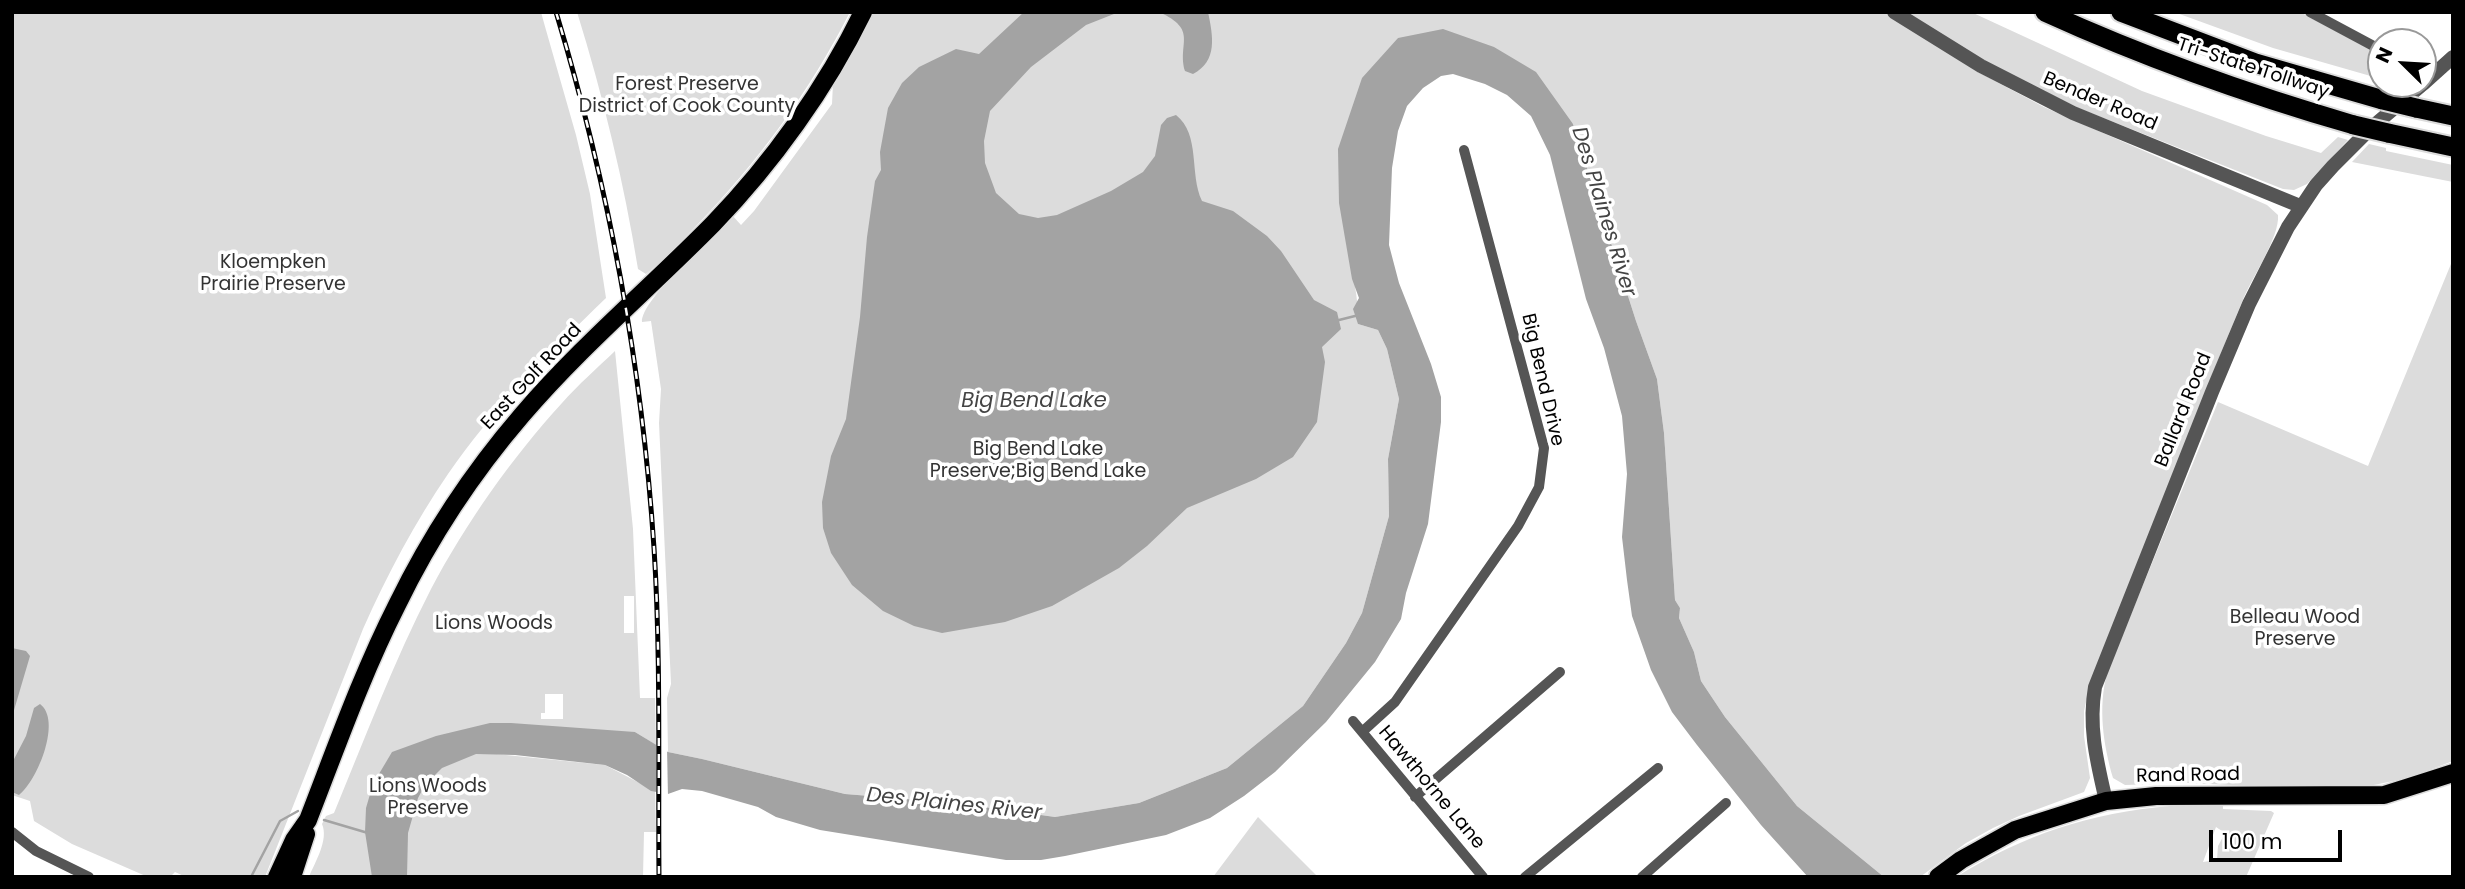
<!DOCTYPE html>
<html>
<head>
<meta charset="utf-8">
<style>
  body { margin:0 }
  #map { position:relative; width:2465px; height:889px; overflow:hidden; background:#fff; font-family:Poppins,sans-serif }
  canvas { display:block }
  .frame { position:absolute; inset:0; border:14px solid #000; pointer-events:none }
  .north { position:absolute; left:2367px; top:28px; width:70px; height:70px; box-sizing:border-box; background:#fff; border:2px solid #999; border-radius:50%; rotate:294deg; font-size:19px; font-weight:700; line-height:28px; text-align:center; color:#000 }
  .north::after { content:''; display:block; margin:auto; width:24px; height:32px; background:#000; clip-path:polygon(50% 0,100% 100%,50% 72%,0 100%) }
  .scale { position:absolute; left:2209px; top:830px; width:133px; height:32px; box-sizing:border-box; border:4px solid #000; border-top:0; padding-left:9px; font-size:21px; line-height:24px; white-space:nowrap; color:#000; -webkit-text-stroke:5px #fff; paint-order:stroke }
</style>
</head>
<body>
<div id="map">
<canvas width="2465" height="889"></canvas>
<div class="frame"></div>
<div class="north">N</div>
<div class="scale">100 m</div>
</div>
<script>
const c = document.querySelector('canvas').getContext('2d');
c.lineJoin = 'round';
function paint(path, color) {
  c.fillStyle = color;
  c.fill(path, 'evenodd');
}
function stroke(path, color, width, dash) {
  c.strokeStyle = color;
  c.lineWidth = width;
  c.lineCap = dash ? 'butt' : 'round';
  c.setLineDash(dash || []);
  c.stroke(path);
}
function label(font, color, halo, rows, align = 'center') {
  c.font = font + ' Poppins,sans-serif';
  c.lineWidth = 7;
  c.setLineDash([]);
  c.textBaseline = 'middle';
  c.strokeStyle = halo;
  c.fillStyle = color;
  for (const [text, x, y, turn = 0] of rows) {
    c.save();
    c.translate(x, y);
    c.rotate((+turn || 0) * Math.PI / 180);
    c.textAlign = isNaN(turn) ? turn : align;
    if (halo) c.strokeText(text, 0, 0);
    c.fillText(text, 0, 0);
    c.restore();
  }
}
paint(new Path2D(`
  M12 12H541L544 23 576 135 590 194 606 298C549 353 493 409 448 474 415 522 387 575 363 629L265 877H186L175 872 170 877H148L72 844 34 821 30 801 12 795Z
  M577 12H850C810 91 758 162 696 226 680 243 664 260 646 274L638 269C624 182 603 96 577 12Z
  M872 12H1884L1978 72 2044 107 2267 205 2278 215C2280 237 2251 279 2242 302 2188 431 2139 562 2088 693L2084 711V736L2090 778 2084 792 2019 816 1993 828 1966 843 1920 877H1884L1797 806 1725 717 1701 681 1694 652 1679 618 1680 608 1675 600 1664 433 1657 379 1636 321 1573 124 1398 38 1348 247C1352 273 1359 297 1358 324L1378 330 1387 349 1399 399 1388 459 1389 516 1362 613 1346 643 1303 706 1227 768 1139 803 1055 817 956 803 845 794 702 759 668 752 667 698 671 684 659 423 661 389 651 321 642 322C641 300 714 234 732 215L741 225 754 211 832 104 833 83Z
  M1905 12H1971L2142 91 2266 136 2321 153 2338 137 2348 140 2307 184 2294 190 2283 189 2078 108 1982 60Z
  M2174 12H2300L2381 55V79L2273 48Z
  M2369 144 2386 148V151L2453 165V182L2352 162Z
  M2453 259V761L2408 778 2359 788 2334 790 2188 783 2125 785 2113 778C2103 743 2098 708 2107 673L2218 402 2368 466Z
  M615 351 633 529 640 698H655L656 745 635 732 496 754 605 765 655 791 656 832H644L643 877H309C315 862 329 840 322 824L326 816 334 813C365 738 394 661 431 589 466 523 511 459 562 403 578 385 597 368 615 351ZM624 596H634V633H624ZM545 694H563V719H541V713H545Z
  M2170 806H2223V809L2271 811 2274 813 2246 877H1956C2025 834 2090 813 2170 806ZM2216 827 2225 833 2218 846 2217 860 2203 862Z
  M1258 817 1318 877H1213Z`), '#dcdcdc');
paint(new Path2D(`
  M1024 12H1119L1086 25 1031 67 990 111 984 141 985 163 996 193 1019 214 1038 218 1057 215 1111 191 1143 172 1155 156 1161 125 1167 118 1176 115C1201 135 1189 174 1202 201L1233 211 1267 236 1281 251 1314 300 1337 312 1341 329 1322 347 1325 362 1317 422 1293 457 1256 479 1187 508 1147 546 1119 568 1052 606 1005 622 942 633 914 626 883 611 852 585 831 553 823 528 822 502 831 456 846 419 860 317 867 237 875 181 881 170 880 152 888 108 902 83 919 67 956 49 979 54Z
  M1159 12H1208C1213 36 1218 61 1193 74L1185 71C1177 43 1199 30 1159 12Z
  M1443 29 1494 47 1536 72 1573 124 1636 321 1657 379 1664 433 1675 600 1680 608 1679 618 1694 652 1701 681 1725 717 1797 806 1884 877H1808L1761 825 1697 745 1672 712 1651 670 1632 616 1627 580 1622 537 1627 474 1622 416 1604 348 1586 299 1550 155 1531 116 1507 95 1485 84 1453 74 1441 76 1423 88 1407 106 1398 131 1392 168 1389 245 1399 283 1431 364 1441 397V422L1428 524 1406 593 1401 619 1375 662 1326 722 1275 772 1244 796 1210 818 1166 835 1065 856 1041 860H1006L820 830 776 817 758 807 702 791 682 789 668 794 651 791 627 775 605 765 515 755 476 754 442 768 425 785 418 798 408 833 407 877H372L365 832 366 808 373 784 392 752 436 736 490 723H511L635 732 668 752 702 759 845 794 956 803 1055 817 1139 803 1227 768 1303 706 1346 643 1362 613 1389 516 1388 459 1399 399 1387 349 1378 330 1358 324 1353 309 1359 298 1352 279 1339 203 1338 149 1362 78 1398 38Z
  M12 648 26 651 30 656 12 717Z
  M40 704C62 720 38 780 19 795L12 792V763L26 736 34 708Z`), '#a3a3a3');
paint(new Path2D(`
  M656 741 667 748 668 797 656 795Z`), '#fff');
stroke(new Path2D(`
  M1339 320 1359 315
  M324 820 368 833
  M251 877 280 821 298 811`), '#a3a3a3', 2.5);
const primary = new Path2D(`
  M277 877 294 840 308 820C336 748 362 674 397 605 430 537 473 472 522 415 581 346 650 288 713 224 772 163 826 88 863 12
  M292 877 306 834
  M1938 877 1961 860 2015 830 2106 801 2156 796 2384 795 2453 773`);
const motorway = new Path2D(`
  M2045 12C2146 58 2247 94 2354 125
  M2121 12 2255 63 2383 100
  M2416 108 2453 116
  M2388 133 2453 147`);
stroke(primary, '#dbdbdb', 21);
stroke(motorway, '#dbdbdb', 23);
stroke(new Path2D(`
  M2310 12 2381 50
  M1353 721 1483 877
  M1362 732 1395 702 1518 526 1539 487 1544 448 1464 150
  M1415 797 1560 672
  M12 832 36 851 89 877
  M1525 877 1658 768
  M1642 877 1726 803`), '#555', 10);
stroke(new Path2D(`
  M1894 12 1981 66 2073 113 2300 206
  M2423 84 2453 57
  M2106 801C2097 762 2088 727 2095 687L2212 392 2249 304 2288 227 2316 185 2333 166 2372 127 2423 84`), '#555', 14);
stroke(primary, '#000', 18);
stroke(motorway, '#000', 19);
const rail = new Path2D(`
  M556 12C609 187 642 366 654 548 661 657 658 768 659 877`);
stroke(rail, '#000', 5);
stroke(rail, '#fff', 2.5, [8]);
const motorwayBridge = new Path2D(`
  M2383 100 2416 108
  M2354 125 2388 133`);
stroke(motorwayBridge, '#dbdbdb', 23, []);
stroke(motorwayBridge, '#000', 19);
label('19px', '#000', '#fff', [
  ["Tri-State Tollway",2253,69,18],
  ["Bender Road",2100,102,23],
  ["East Golf Road",532,377,-47],
  ["Big Bend Drive",1542,380,77],
  ["Ballard Road",2184,410,-68],
  ["Rand Road",2188,776,-1],
  ["Hawthorne Lane",1431,788,50]
]);
label('19px', '#333', '#fff', [
  ["Forest Preserve",687,85],
  ["District of Cook County",687,107],
  ["Kloempken",273,263],
  ["Prairie Preserve",273,285],
  ["Big Bend Lake",1038,450],
  ["Preserve;Big Bend Lake",1038,472],
  ["Belleau Wood",2295,618],
  ["Preserve",2295,640],
  ["Lions Woods",494,624],
  ["Lions Woods",428,787],
  ["Preserve",428,809]
]);
label('italic 21px', '#444', '#fff', [
  ["Des Plaines River",1603,212,73],
  ["Big Bend Lake",1034,402],
  ["Des Plaines River",954,805,6]
]);
</script>
</body>
</html>
